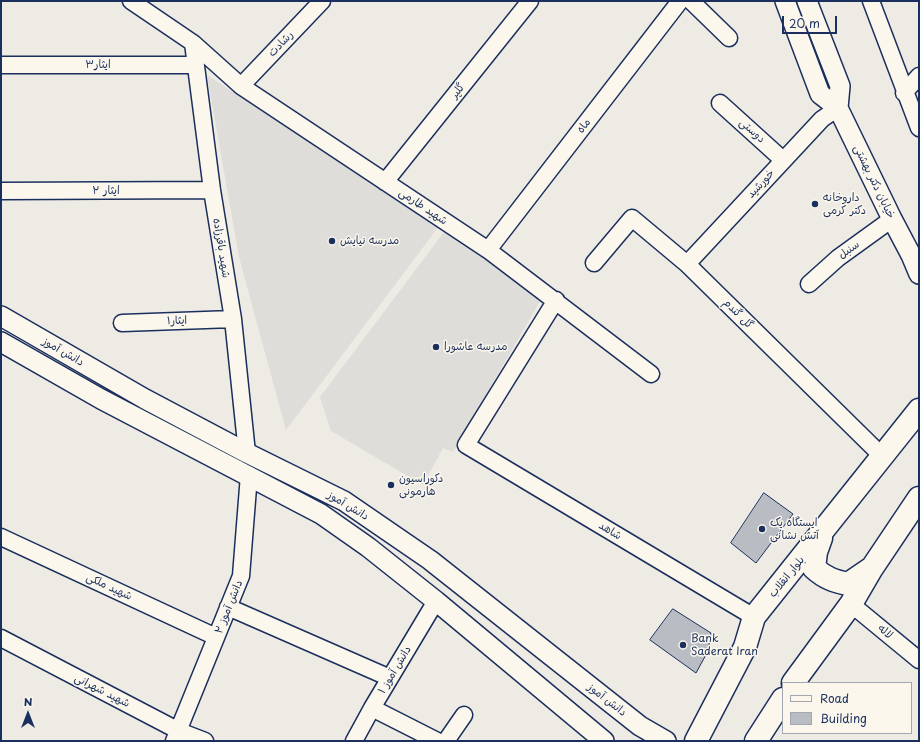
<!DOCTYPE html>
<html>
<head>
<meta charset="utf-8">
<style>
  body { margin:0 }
  #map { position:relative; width:920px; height:742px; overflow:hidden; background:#eeebe4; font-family:"Playpen Sans",sans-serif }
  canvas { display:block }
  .frame { position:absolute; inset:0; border:2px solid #1b2f5e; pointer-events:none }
  .legend { position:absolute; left:782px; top:682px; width:130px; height:52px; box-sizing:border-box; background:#fbf7ec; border:1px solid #a1a7b3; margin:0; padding:5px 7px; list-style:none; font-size:12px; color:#1b2f5e }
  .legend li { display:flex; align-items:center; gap:8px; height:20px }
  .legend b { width:20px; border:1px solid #a1a7b3 }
  .north { position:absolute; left:8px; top:694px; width:40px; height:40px; -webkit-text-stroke:3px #fbf7ec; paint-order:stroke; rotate:0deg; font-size:11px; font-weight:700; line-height:16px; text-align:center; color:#1b2f5e }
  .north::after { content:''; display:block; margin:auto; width:14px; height:18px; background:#1b2f5e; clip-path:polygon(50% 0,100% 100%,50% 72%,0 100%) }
  .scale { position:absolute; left:782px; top:16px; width:55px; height:18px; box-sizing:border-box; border:2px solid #1b2f5e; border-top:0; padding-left:5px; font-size:12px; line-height:14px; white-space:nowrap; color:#1b2f5e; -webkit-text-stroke:3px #fbf7ec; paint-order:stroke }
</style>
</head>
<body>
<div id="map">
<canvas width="920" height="742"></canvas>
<div class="frame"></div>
<ul class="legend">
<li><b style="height:5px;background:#fbf7ec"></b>Road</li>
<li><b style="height:11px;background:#b9bcc3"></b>Building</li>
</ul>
<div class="north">N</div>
<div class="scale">20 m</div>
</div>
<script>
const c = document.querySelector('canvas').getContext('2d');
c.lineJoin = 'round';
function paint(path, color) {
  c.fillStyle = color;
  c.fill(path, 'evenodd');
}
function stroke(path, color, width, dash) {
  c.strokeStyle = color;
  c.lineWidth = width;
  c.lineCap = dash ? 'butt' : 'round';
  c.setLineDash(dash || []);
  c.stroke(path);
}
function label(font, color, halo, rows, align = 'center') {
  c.font = font + ' "Playpen Sans","Playpen Sans Arabic",sans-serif';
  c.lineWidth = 3;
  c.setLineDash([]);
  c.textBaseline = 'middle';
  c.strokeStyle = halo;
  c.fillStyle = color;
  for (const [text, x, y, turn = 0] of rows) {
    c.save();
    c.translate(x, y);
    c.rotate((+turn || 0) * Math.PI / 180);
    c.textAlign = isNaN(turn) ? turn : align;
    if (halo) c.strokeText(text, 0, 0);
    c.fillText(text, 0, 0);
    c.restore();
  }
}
paint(new Path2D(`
  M207 75 439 226 286 430 239 257Z
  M447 228 543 296 453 452 443 448 423 485 331 431 320 397Z`), '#deddda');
const building = new Path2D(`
  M764 493 793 514 756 563 731 543Z
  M673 609 711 633 708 651 696 673 650 640Z`);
paint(building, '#b9bcc3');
stroke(building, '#1b2f5e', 1);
const minor = new Path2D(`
  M131 1 193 43 241 86 488 250 651 374
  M691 1 729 38
  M871 1 919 128
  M193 43 212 190 233 319 247 453
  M1 65H196
  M241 86 322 1
  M904 93 919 76
  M720 103 783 160
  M385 182 530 1
  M1 191 212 190
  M488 250 680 1
  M594 263 632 218 687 264 882 456
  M687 264 822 119 838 108
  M809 284 838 258 892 219
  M556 300 466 445 754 617
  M122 323 233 319
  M1 537 216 637
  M851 604 919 660
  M228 607 390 678
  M1 638 179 731 205 741
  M372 708 437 741
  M174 741 241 576 249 475
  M354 741 372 708 436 601
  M446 741 464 715`);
const tertiary = new Path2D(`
  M785 1 820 94 838 108 892 219 911 255 919 274
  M807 1 840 86 838 108
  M1 316 145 399 247 453 344 501 430 560 640 726 666 741
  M1 342 101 399 321 514 368 547 436 601 604 741`);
const secondary = new Path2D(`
  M821 538 816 552 814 568C825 578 834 581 848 584L870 569
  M793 683 851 604 872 568 919 498
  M696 741 745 647 754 617 919 410
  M756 741 783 699`);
stroke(minor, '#1b2f5e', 19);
stroke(tertiary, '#1b2f5e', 22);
stroke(secondary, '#1b2f5e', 25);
stroke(minor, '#fbf7ec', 16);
stroke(tertiary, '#fbf7ec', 19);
stroke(secondary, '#fbf7ec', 22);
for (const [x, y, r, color] of [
  [815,204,4,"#1b2f5e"],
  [332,241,4,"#1b2f5e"],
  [436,347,4,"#1b2f5e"],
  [391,485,4,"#1b2f5e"],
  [762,529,4,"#1b2f5e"],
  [683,645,4,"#1b2f5e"]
]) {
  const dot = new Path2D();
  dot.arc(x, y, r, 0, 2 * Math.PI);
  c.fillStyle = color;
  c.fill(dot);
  stroke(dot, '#fbf7ec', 1.5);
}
label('11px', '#1b2f5e', '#fbf7ec', [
  ["رشادت",281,44,-47],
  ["ایثار۳",98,65],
  ["گلپر",458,91,-51],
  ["ماه",584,126,-52],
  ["دوستی",752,131,42],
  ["خیابان دکتر بهشتی",874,182,64],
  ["خورشید",761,184,-47],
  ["ایثار ۲",106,191],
  ["شهید طارمی",423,207,34],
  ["شهید باقرزاده",221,248,81],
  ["سنبل",849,250,-36],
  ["گل گندم",738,314,45],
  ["ایثار۱",177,321,-2],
  ["دانش آموز",63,352,30],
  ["دانش آموز",348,506,31],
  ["شاهد",610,531,31],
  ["بلوار انقلاب",787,577,-51],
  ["شهید ملکی",109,587,25],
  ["دانش آموز ۲",229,607,-68],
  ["لاله",885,632,40],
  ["دانش آموز ۱",395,670,-59],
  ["شهید شهرانی",102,691,27],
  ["دانش آموز",607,700,38]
]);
label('11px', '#1b2f5e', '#fbf7ec', [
  ["داروخانه",823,198],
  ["دکتر کرمی",823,211],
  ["مدرسه نیایش",340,241],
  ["مدرسه عاشورا",444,347],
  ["دکوراسیون",399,479],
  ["هارمونی",399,492],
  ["ایستگاه یک",770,523],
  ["آتش نشانی",770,536],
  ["Bank",691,639],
  ["Saderat Iran",691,652]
], 'left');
</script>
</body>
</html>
